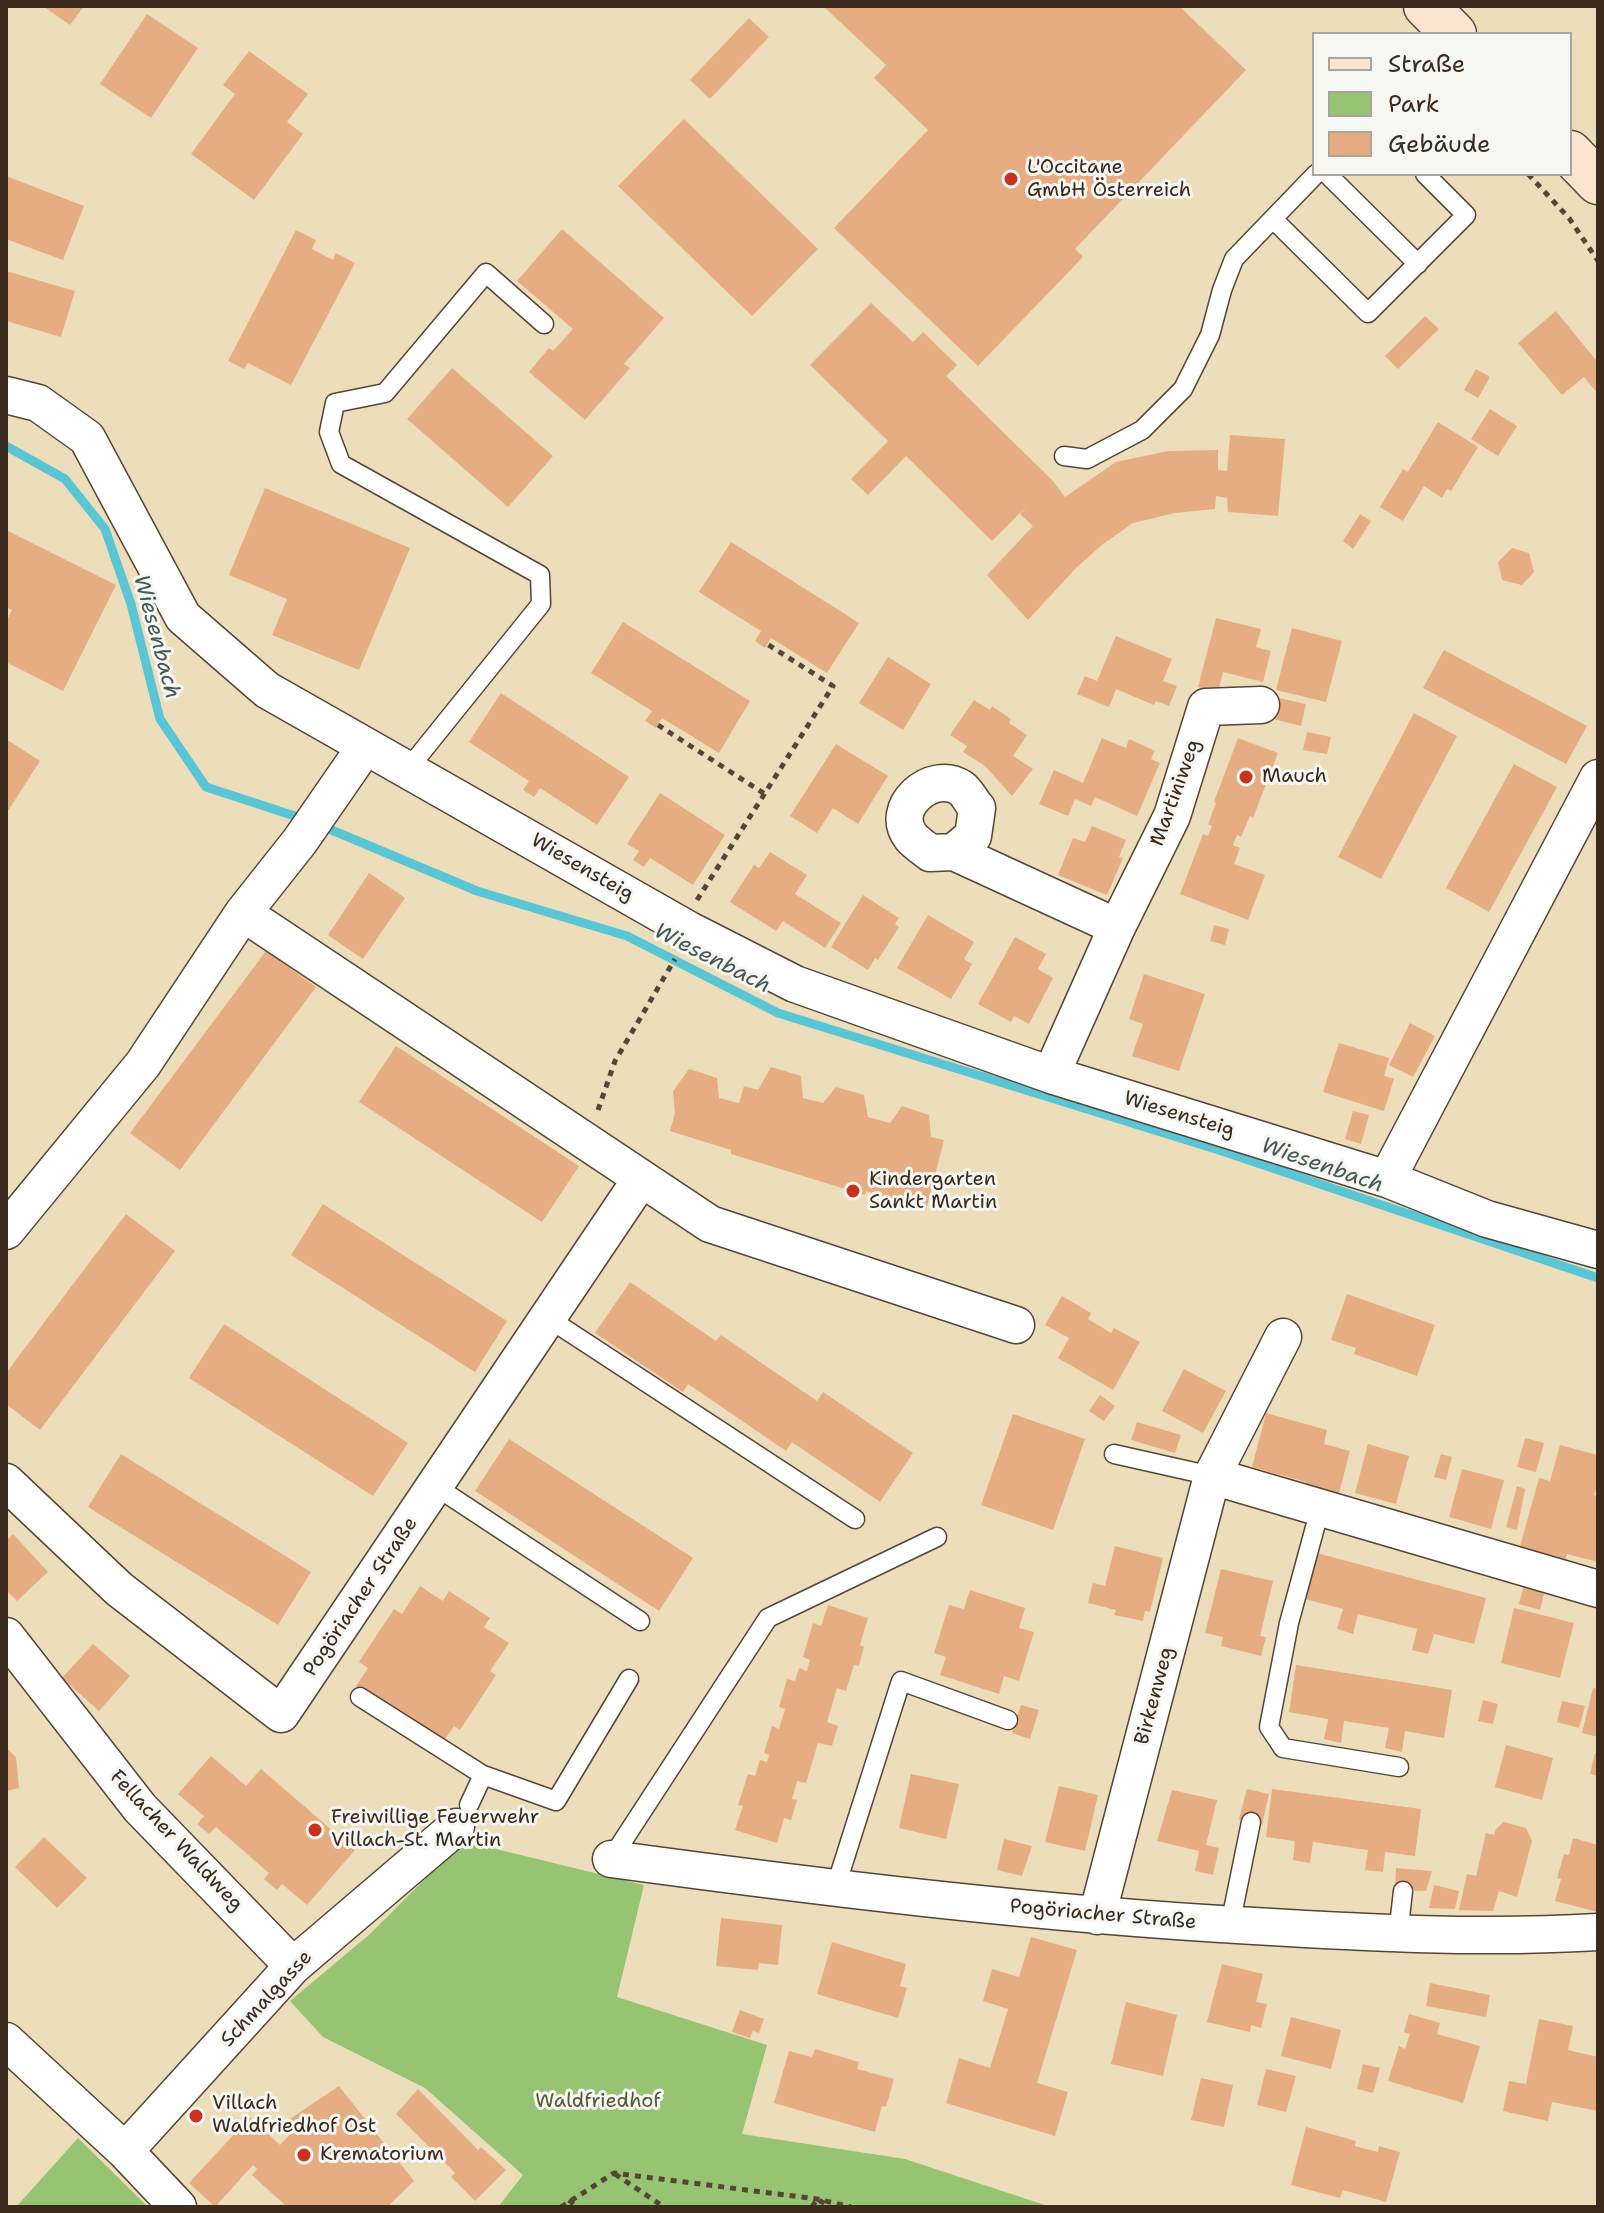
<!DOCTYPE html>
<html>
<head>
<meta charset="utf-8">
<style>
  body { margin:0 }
  #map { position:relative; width:1604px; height:2213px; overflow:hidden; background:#ecdebb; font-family:"Shantell Sans",sans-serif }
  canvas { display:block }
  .frame { position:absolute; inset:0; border:8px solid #3b2a1e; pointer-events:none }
  .legend { position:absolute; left:1312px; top:32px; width:260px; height:144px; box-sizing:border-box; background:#f6f6f2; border:2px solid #aba49d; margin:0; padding:10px 14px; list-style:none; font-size:24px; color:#3b2a1e }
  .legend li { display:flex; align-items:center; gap:16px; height:40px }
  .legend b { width:40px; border:2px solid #aba49d }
</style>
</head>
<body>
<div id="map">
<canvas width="1604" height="2213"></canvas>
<div class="frame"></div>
<ul class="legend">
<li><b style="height:10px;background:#fce5d0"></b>Straße</li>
<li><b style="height:22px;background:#96c473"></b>Park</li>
<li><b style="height:22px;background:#e6ad83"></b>Gebäude</li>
</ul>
</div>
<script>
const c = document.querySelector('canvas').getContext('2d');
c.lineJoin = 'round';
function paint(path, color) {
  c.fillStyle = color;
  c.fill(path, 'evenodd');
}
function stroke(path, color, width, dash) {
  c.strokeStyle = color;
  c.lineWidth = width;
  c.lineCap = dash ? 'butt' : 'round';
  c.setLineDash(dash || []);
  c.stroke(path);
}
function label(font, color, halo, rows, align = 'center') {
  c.font = font + ' "Shantell Sans",sans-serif';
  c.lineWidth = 6;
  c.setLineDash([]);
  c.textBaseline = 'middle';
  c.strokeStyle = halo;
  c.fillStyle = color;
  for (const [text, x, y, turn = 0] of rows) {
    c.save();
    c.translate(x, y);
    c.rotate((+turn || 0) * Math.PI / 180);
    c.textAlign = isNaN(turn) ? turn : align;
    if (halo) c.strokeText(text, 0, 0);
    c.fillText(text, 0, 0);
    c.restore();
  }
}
paint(new Path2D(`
  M463 1841 644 1885 617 1997 767 2045 742 2134 905 2159 1051 2207H498L523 2175 425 2088 323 2037 290 2001 370 1934Z
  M78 2138 148 2207H16Z`), '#96c473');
stroke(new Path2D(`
  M6 446 65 479 105 529 131 604 160 719 206 787 304 819
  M322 826 477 891 627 936 778 1013 1222 1151 1598 1278`), '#5ac5d5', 9);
paint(new Path2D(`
  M43 6H84L70 25Z
  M823 6H1179L1246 70 1075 249 1083 257 978 366 834 228 928 130 874 78 886 65Z
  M147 14 198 48 151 118 100 84Z
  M749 18 769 37 710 99 690 80Z
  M249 51 308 94 287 122 303 134 254 200 191 154 235 94 223 85Z
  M684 119 818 249 752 316 618 186Z
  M6 176 84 206 63 260 6 239Z
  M562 229 664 318 624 364 630 368 585 420 529 372 549 348 553 351 573 329 517 281Z
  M296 230 316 240 312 249 333 260 336 253 355 263 291 385 248 363 244 369 228 361Z
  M6 271 75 291 61 337 6 321Z
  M871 303 913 342 923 332 957 365 946 376 1052 480 1065 497 1116 462 1168 451 1218 450V470L1227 471 1230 435 1285 439 1278 516 1228 512 1227 498 1216 496 1215 509 1175 513 1133 523 1103 544 1076 568 1028 620 987 575 1033 526 1020 514 1027 506 992 541 906 456 868 495 851 479 888 441 810 365Z
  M1556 311 1595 359 1598 356V394L1584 377 1562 395 1518 343Z
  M1425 316 1439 329 1398 369 1385 356Z
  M452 368 553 456 508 507 407 419Z
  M1476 369 1490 377 1478 398 1464 390Z
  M1490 409 1517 426 1498 456 1471 439Z
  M1438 422 1478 447 1451 491 1447 489 1442 498 1424 486 1403 521 1380 507 1403 469 1408 472Z
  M265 488 410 548 359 670 272 635 287 599 229 575Z
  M1360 514 1371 521 1353 549 1343 541Z
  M6 530 116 585 63 691 6 662V622L12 610 6 607Z
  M731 542 859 623 827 673 771 638 765 648 755 641 761 631 699 592Z
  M1512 548 1529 553 1534 572 1522 585 1502 580 1498 562Z
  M1216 618 1261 629 1256 647 1271 651 1263 682 1223 672 1218 692 1198 687Z
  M623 622 750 701 719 753 662 718 656 728 645 721 652 711 591 673Z
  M1292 628 1342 641 1326 702 1276 690Z
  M1116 636 1172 659 1163 681 1177 686 1169 706 1156 701 1154 705 1116 689 1109 707 1077 694 1085 676 1097 681Z
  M1444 650 1587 726 1566 764 1423 688Z
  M888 657 931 684 903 730 859 703Z
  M501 693 629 777 597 825 540 788 534 797 523 790 529 781 469 742Z
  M1274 697 1306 704 1301 726 1269 718Z
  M974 700 990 710 992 706 1011 719 1009 723 1027 735 1013 756 1033 769 1012 796 985 766 963 752 967 746 950 735Z
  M1414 713 1457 736 1381 879 1338 857Z
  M1307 732 1331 737 1327 754 1303 750Z
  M1102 738 1126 748 1129 739 1155 751 1151 759 1160 763 1137 816 1095 797 1091 806 1075 799 1068 816 1039 804 1054 770 1083 783Z
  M1238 738 1278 753 1253 818 1250 816 1241 837 1237 835 1233 845 1240 848 1234 864 1265 875 1248 920 1180 894 1203 834 1208 836 1212 826 1208 824 1216 803 1214 802Z
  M6 739 40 761 6 814Z
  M836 744 888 776 858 824 833 808 817 833 790 816Z
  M1514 764 1557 787 1489 912 1446 888Z
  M660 793 725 835 693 885 650 858 644 867 633 860 639 851 627 844Z
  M1092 826 1126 840 1119 857 1123 858 1107 895 1058 875 1073 838 1085 842Z
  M770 852 807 875 795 894 841 923 825 948 783 921 776 931 730 902 754 865 759 868Z
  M369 873 405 898 363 959 328 935Z
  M863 895 899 918 895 924 899 927 878 960 875 958 868 970 831 947Z
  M928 915 974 942 964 959 972 964 951 999 897 968Z
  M1214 925 1229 929 1225 945 1210 941Z
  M1015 937 1046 954 1038 969 1053 978 1029 1024 1014 1016 1011 1022 978 1004Z
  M266 951 316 987 180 1170 130 1133Z
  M1144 974 1205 994 1179 1071 1132 1056 1143 1024 1129 1019Z
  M1410 1023 1435 1036 1413 1077 1389 1065Z
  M1339 1043 1389 1058 1384 1076 1394 1079 1384 1111 1323 1092Z
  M396 1046 579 1166 542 1222 359 1102Z
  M771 1067 801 1076 803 1098 823 1103 836 1087 864 1095 868 1117 890 1123 902 1106 929 1115 931 1137 944 1140 926 1210 866 1191 865 1195 731 1154V1150L670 1131 675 1113 673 1091 689 1069 717 1078 719 1098 739 1103 744 1086 758 1090Z
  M1353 1111 1369 1115 1361 1144 1345 1139Z
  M323 1204 507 1321 475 1372 291 1255Z
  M126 1214 175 1251 40 1430 6 1404V1373Z
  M630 1282 716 1341 721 1335 817 1401 823 1392 913 1453 880 1502 792 1442 786 1451 688 1384 683 1392 595 1333Z
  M1347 1294 1435 1325 1417 1376 1354 1354 1356 1348 1331 1340Z
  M1062 1296 1091 1313 1088 1319 1111 1333 1114 1328 1140 1342 1113 1390 1058 1358 1069 1338 1045 1325Z
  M224 1324 408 1443 373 1496 189 1378Z
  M1184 1369 1226 1391 1203 1433 1162 1411Z
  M1100 1395 1115 1406 1104 1421 1089 1411Z
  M1266 1413 1327 1430 1324 1444 1350 1451 1338 1497 1304 1488 1306 1482 1252 1467Z
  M1013 1414 1085 1439 1053 1530 981 1505Z
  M1137 1422 1181 1435 1175 1453 1131 1440Z
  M1525 1438 1544 1443 1536 1472 1517 1467Z
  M509 1439 693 1558 659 1611 475 1491Z
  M1368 1444 1409 1456 1396 1504 1355 1493Z
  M1560 1445 1598 1455V1482L1594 1495 1598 1496V1562L1567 1554 1565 1562 1519 1550 1539 1478 1550 1481Z
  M121 1454 311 1572 278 1625 88 1507Z
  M1441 1454 1452 1457 1446 1480 1434 1477Z
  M1462 1469 1504 1480 1491 1529 1449 1517Z
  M1517 1486 1525 1489 1517 1530 1506 1527Z
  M13 1534 48 1572 17 1601 6 1590V1541Z
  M1115 1546 1163 1558 1150 1612 1145 1611 1143 1621 1114 1615 1116 1610 1088 1603 1093 1583 1105 1586Z
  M1313 1552 1486 1598 1474 1644 1434 1634 1428 1654 1412 1650 1417 1629 1358 1614 1353 1634 1337 1629 1343 1609 1301 1598Z
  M1221 1569 1273 1581 1260 1636 1266 1637 1261 1656 1221 1646 1223 1637 1205 1633Z
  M1524 1585 1545 1590 1540 1610 1519 1604Z
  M420 1586 443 1601 449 1591 490 1618 484 1627 509 1643 490 1671 496 1675 460 1730 454 1726 443 1742 356 1686 368 1668 359 1662 394 1609 402 1614Z
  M970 1590 1025 1608 1019 1628 1034 1632 1019 1681 1004 1676 999 1694 940 1675 946 1657 934 1653 949 1605 964 1609Z
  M828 1605 868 1618 860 1645 864 1647 859 1666 854 1665 846 1691 837 1688 827 1722 838 1726 832 1746 818 1743 806 1783 797 1781 792 1799 797 1800 791 1820 784 1818 777 1843 735 1830 743 1806 738 1805 748 1774 755 1776 760 1760 767 1762 769 1755 764 1753 772 1726 779 1729 785 1709 779 1707 787 1679 795 1681 799 1668 807 1671 810 1660 803 1657 813 1623 821 1626Z
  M1514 1608 1574 1623 1560 1678 1501 1663Z
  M93 1644 130 1676 99 1711 62 1678Z
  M1296 1665 1452 1690 1444 1738 1405 1731 1402 1752 1385 1748 1389 1728 1344 1721 1341 1743 1324 1739 1328 1719 1289 1712Z
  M1593 1688 1598 1689V1737L1582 1733Z
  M1483 1700 1498 1704 1493 1724 1478 1721Z
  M1562 1701 1585 1706 1579 1728 1557 1722Z
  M1021 1705 1039 1710 1030 1739 1012 1733Z
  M1506 1745 1553 1758 1542 1800 1495 1787Z
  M6 1748 16 1757 19 1788 6 1791Z
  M1595 1753 1598 1754V1776L1590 1774Z
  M211 1756 246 1786 261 1769 355 1850 307 1905 282 1884 277 1890 264 1879 269 1873 216 1827 209 1834 197 1824 204 1816 178 1794Z
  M911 1774 959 1784 946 1839 899 1828Z
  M1059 1786 1098 1795 1085 1851 1045 1842Z
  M1247 1789 1269 1794 1262 1825 1239 1819Z
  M1272 1789 1421 1809 1415 1856 1385 1852 1383 1872 1365 1870 1368 1850 1313 1842 1310 1863 1293 1860 1295 1841 1266 1837Z
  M1172 1790 1217 1800 1206 1845 1219 1848 1213 1875 1195 1871 1199 1851 1157 1841Z
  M1504 1822 1526 1828 1532 1841 1517 1897 1499 1891 1493 1911 1459 1910 1467 1874 1476 1876 1486 1833 1494 1835 1496 1829Z
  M44 1837 87 1878 57 1908 15 1867Z
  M1573 1838 1598 1845V1912L1555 1901 1561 1879 1557 1878 1564 1854 1569 1855Z
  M1004 1839 1032 1846 1022 1876 997 1870Z
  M1396 1868 1432 1871 1426 1891 1395 1890Z
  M1434 1885 1459 1891 1455 1909 1429 1908Z
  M721 1918 782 1925 778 1965 759 1963 758 1970 716 1966Z
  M1031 1937 1077 1950 1037 2083 1068 2092 1055 2136 946 2103 959 2058 990 2068 1008 2009 983 2001 992 1969 1019 1977Z
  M832 1942 906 1964 900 1986 907 1988 898 2018 817 1994Z
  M1222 1964 1263 1974 1256 2002 1267 2004 1261 2028 1251 2025 1250 2032 1207 2022Z
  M1430 1983 1490 1995 1486 2017 1426 2006Z
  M1126 2002 1177 2015 1163 2076 1111 2064Z
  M740 2010 764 2019 759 2033 753 2031 750 2038 732 2032Z
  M1409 2014 1440 2023 1437 2034 1480 2046 1463 2103 1388 2081 1399 2046 1405 2049 1410 2034 1404 2032Z
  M1291 2017 1341 2030 1331 2069 1281 2056Z
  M1539 2019 1573 2026 1568 2050 1598 2057V2111L1552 2102 1548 2121 1503 2111 1509 2081 1526 2084Z
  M815 2049 859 2062 857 2069 894 2079 886 2107 882 2106 875 2132 774 2103 789 2051 812 2057Z
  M1363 2064 1380 2068 1373 2093 1357 2089Z
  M1266 2069 1296 2076 1286 2112 1257 2105Z
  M1201 2078 1233 2085 1224 2127 1191 2120Z
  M339 2086 414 2181 387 2207H287L252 2175 257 2169 253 2165 215 2207 189 2183 250 2117 280 2145 290 2134 281 2125Z
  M418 2089 478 2150 481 2147 506 2170 475 2201 451 2177 455 2173 396 2114Z
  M1306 2127 1356 2141 1355 2146 1378 2152 1379 2146 1400 2152 1386 2202 1343 2190 1340 2198 1291 2185Z`), '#e6ad83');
const lane = new Path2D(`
  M1327 174 1418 264
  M1273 219 1368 313 1466 215 1425 174
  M1064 456 1087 459 1142 430 1183 389 1210 335 1222 290 1234 259 1316 174
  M408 769 541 604 540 575 341 464 329 432 335 403 385 393 486 273 544 324
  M548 1318 855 1519
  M1114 1454 1212 1476
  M435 1486 640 1621
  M1320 1509 1289 1623 1269 1727 1283 1748 1399 1767
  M360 1697 483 1775
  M469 1805 483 1775 556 1801 629 1679
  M611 1859 768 1618 937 1537
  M835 1889 901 1681 1008 1720
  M1230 1925 1251 1822
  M1398 1935 1403 1891`);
const street = new Path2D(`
  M6 395 38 403 87 438 183 617 267 690 689 930 795 984 1051 1075 1387 1179 1487 1219 1598 1250
  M954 852 973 836 977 808C972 803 967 792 961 788 932 769 888 808 911 837 916 843 924 848 930 853L954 852 1117 927
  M243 913 710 1224 1016 1325
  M1051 1075 1117 927 1172 816 1206 707 1261 705
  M1387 1179 1598 778
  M6 1231 143 1064 243 913 300 841 365 747
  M1212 1476 1283 1337
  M6 1482 119 1589 281 1714 641 1179
  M6 1636 140 1808 293 1966
  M611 1859C825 1888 1038 1914 1254 1926 1369 1933 1483 1939 1598 1932
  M1097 1916 1212 1476 1598 1589
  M6 2041 125 2151 178 2207
  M125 2151 293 1966 456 1827`);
const secondary = new Path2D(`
  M1426 6 1454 34
  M1570 153 1598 182`);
stroke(lane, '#564536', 21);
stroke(street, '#564536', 39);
stroke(secondary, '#564536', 47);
stroke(new Path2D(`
  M1528 174 1569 218 1598 261
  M658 725 765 794
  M697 900 833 686 767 644
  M598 1110 615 1061 675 959
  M615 2174 664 2207
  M569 2200 577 2207
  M561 2207 614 2173 817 2199 851 2207
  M812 2207 817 2199 830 2207`), '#564536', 5, [6, 6]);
stroke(lane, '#fff', 18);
stroke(street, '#fff', 36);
stroke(secondary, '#fce5d0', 44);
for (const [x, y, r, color] of [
  [1011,179,8,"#c8321e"],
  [1246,777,8,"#c8321e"],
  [853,1191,8,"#c8321e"],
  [315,1830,8,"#c8321e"],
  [196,2116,8,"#c8321e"],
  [304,2155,8,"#c8321e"]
]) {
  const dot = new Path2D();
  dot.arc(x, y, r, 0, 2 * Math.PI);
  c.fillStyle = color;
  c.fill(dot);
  stroke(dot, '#f6f6f2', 3);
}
label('20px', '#3b2a1e', '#f6f6f2', [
  ["L'Occitane",1027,168],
  ["GmbH Österreich",1027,191],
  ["Mauch",1262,777],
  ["Kindergarten",869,1180],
  ["Sankt Martin",869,1203],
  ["Freiwillige Feuerwehr",331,1818],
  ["Villach-St. Martin",331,1841],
  ["Villach",212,2104],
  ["Waldfriedhof Ost",212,2127],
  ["Krematorium",320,2155]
], 'left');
label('20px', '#3b2a1e', '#f6f6f2', [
  ["Martiniweg",1176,793,-70],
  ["Wiesensteig",582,868,30],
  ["Wiesensteig",1179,1115,17],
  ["Pogöriacher Straße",361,1597,-56],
  ["Birkenweg",1155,1696,-75],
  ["Fellacher Waldweg",176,1841,47],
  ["Pogöriacher Straße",1103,1915,5],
  ["Schmalgasse",267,1999,-47]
]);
label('20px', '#565838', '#f6f6f2', [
  ["Waldfriedhof",598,2102]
]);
label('italic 22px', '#445855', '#f6f6f2', [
  ["Wiesenbach",156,637,75],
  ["Wiesenbach",712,959,27],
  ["Wiesenbach",1322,1166,19]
]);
</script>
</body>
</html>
